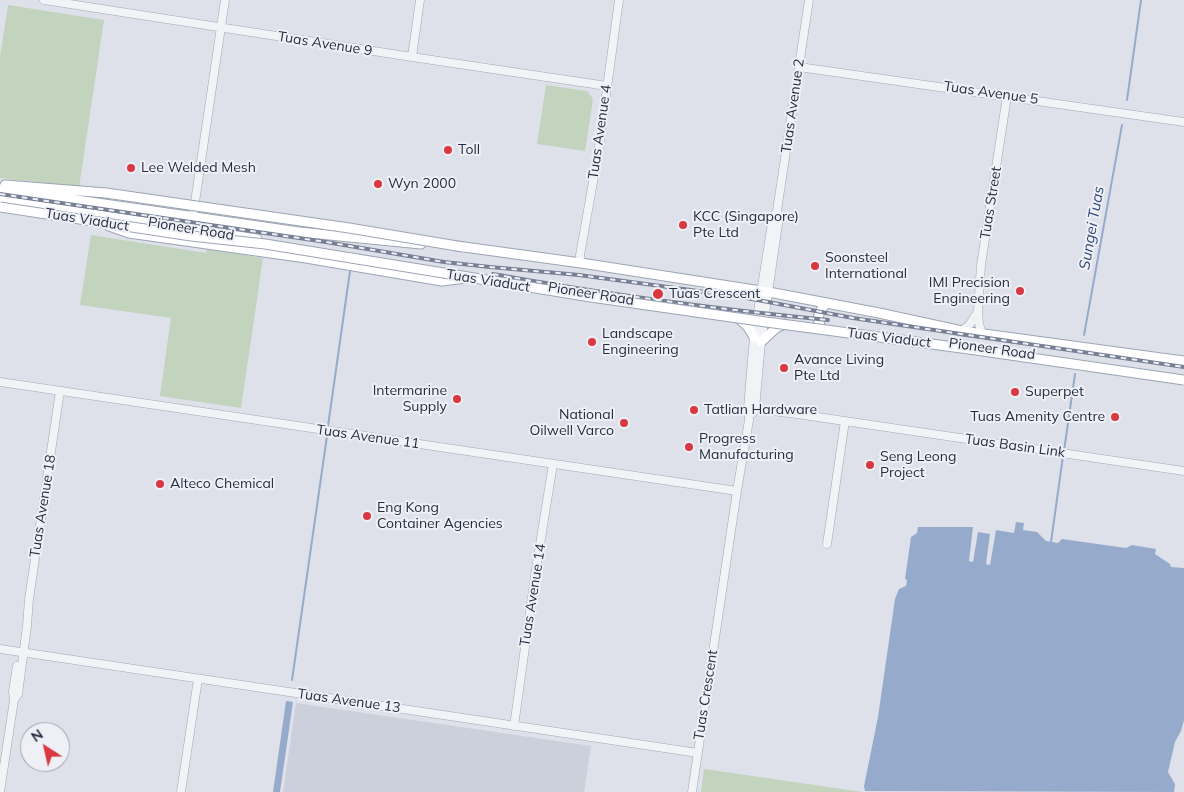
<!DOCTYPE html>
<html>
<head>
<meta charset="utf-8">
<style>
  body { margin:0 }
  #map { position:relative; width:1184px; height:792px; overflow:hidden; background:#dee1e9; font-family:Mulish,sans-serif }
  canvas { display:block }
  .north { position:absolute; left:20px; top:722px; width:50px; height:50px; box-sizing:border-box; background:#eef0f6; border:1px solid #9ea2ae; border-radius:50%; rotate:325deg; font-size:14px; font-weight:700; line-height:20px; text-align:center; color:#262d41 }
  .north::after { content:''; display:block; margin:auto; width:18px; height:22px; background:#d93842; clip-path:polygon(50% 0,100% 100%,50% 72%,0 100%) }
</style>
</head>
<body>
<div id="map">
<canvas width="1184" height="792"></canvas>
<div class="north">N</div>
</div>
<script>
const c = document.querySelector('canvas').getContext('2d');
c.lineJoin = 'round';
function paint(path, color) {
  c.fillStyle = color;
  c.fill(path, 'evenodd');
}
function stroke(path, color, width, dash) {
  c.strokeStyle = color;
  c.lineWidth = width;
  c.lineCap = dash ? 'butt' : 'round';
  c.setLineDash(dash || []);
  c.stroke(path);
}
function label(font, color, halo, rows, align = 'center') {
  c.font = font + ' Mulish,sans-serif';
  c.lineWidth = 4;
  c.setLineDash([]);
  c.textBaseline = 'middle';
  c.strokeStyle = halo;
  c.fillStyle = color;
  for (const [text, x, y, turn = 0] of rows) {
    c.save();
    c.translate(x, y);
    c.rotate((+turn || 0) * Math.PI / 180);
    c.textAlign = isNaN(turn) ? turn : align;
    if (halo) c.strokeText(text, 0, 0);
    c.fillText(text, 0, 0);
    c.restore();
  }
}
paint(new Path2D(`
  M296 703 591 746 584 792H283Z`), '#ccd0db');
paint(new Path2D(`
  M8 5 104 20 79 187 0 178V57Z
  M546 85 587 91 593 99 585 151 537 144Z
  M91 235 206 253 207 249 263 258 241 408 160 396 171 318 80 305Z
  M704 769 863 792H701Z`), '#c2d3be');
paint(new Path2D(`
  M1016 522 1024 523 1023 530 1037 532 1046 541 1058 543 1062 539 1126 548 1132 545 1156 549 1155 554 1170 564 1171 567 1184 568V720L1181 731 1175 742 1168 772 1175 784 1174 792 865 791 864 786 878 717 895 599 899 589 906 586 907 580 905 579 911 537 917 533 918 527H973L969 561 973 562 978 532 990 534 986 564 990 565 996 530 1014 533Z
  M286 701 293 702 280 792H273Z`), '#96abcc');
stroke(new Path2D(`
  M1127 100 1141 0
  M1084 335 1122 125
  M328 426 350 271
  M1064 451 1075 374
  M1051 542 1063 456
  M292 680 327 436`), '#96abcc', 2);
const minor = new Path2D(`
  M44 0 412 57 607 86
  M412 57 420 0
  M799 67 1184 122
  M191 229 225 0
  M581 263 580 255 598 154 619 0
  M962 331 970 324 977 313
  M982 334 979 324 978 311 981 265 1007 96
  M0 382 737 491
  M748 408 797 414 1184 471
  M753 413 755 409 761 342 779 217 777 211 778 204 809 0
  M827 544 845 421
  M0 649 698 753
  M14 700 18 694 27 626 29 599 60 391
  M514 726 536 569 553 464
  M0 792 14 700 13 691 17 666
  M181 792 198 679
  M692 792 737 491 749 420 748 408 754 337 773 217 777 211`);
const major = new Path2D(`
  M5 185 106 193
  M0 189 299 232 421 244
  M0 200 257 239
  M109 226 129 233 306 258 442 281 466 278
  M457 246 581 263 774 293 879 313 962 331 1184 361
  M735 315 748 327 754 337
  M820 325C816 316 820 311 826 303
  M761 342 776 328 785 324`);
stroke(minor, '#a3a7b3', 9);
stroke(major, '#9ca4b5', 11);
stroke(minor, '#f1f3f7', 8);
stroke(major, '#fff', 9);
const rail = new Path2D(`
  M0 194 326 242 444 262 490 267 579 275 735 296 763 301 853 318 1184 367
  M493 274C604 294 715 309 828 320`);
stroke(rail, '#767f94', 4);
stroke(rail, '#eef0f6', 2, [5.5]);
const majorBridge = new Path2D(`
  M106 193 349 228 463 247
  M0 207 191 236 265 244 591 297 766 322 969 349 1184 380`);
stroke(majorBridge, '#9ca4b5', 11, []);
stroke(majorBridge, '#fff', 9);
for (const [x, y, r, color] of [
  [448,150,5,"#d93842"],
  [131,168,5,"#d93842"],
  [378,184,5,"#d93842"],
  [683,225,5,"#d93842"],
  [815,266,5,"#d93842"],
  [1020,291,5,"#d93842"],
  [658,294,6,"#d93842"],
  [592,342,5,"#d93842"],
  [784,368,5,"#d93842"],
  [1015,392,5,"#d93842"],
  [457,399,5,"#d93842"],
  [694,410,5,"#d93842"],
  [1115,417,5,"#d93842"],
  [624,423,5,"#d93842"],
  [689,447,5,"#d93842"],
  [870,465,5,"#d93842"],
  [160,484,5,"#d93842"],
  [367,516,5,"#d93842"]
]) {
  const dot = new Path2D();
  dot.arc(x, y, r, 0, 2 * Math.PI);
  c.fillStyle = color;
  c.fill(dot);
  stroke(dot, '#eef0f6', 2);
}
label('14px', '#262d41', '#eef0f6', [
  ["Tuas Avenue 9",325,44,9],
  ["Tuas Avenue 5",991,93,8],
  ["Tuas Avenue 2",793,106,-82],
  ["Tuas Avenue 4",600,132,-82],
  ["Tuas Street",991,203,-81],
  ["Tuas Viaduct",87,220,9],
  ["Pioneer Road",191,229,9],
  ["Tuas Viaduct",488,281,9],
  ["Pioneer Road",591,294,9],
  ["Tuas Viaduct",889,338,7],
  ["Pioneer Road",992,349,8],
  ["Tuas Avenue 11",368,437,8],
  ["Tuas Basin Link",1015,446,8],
  ["Tuas Avenue 18",43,506,-81],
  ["Tuas Avenue 14",533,595,-81],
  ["Tuas Crescent",706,695,-81],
  ["Tuas Avenue 13",349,701,8]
]);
label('14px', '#262d41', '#eef0f6', [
  ["Toll",458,150],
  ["Lee Welded Mesh",141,168],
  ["Wyn 2000",388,184],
  ["KCC (Singapore)",693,217],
  ["Pte Ltd",693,233],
  ["Soonsteel",825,258],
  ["International",825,274],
  ["IMI Precision",1010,283,"right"],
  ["Engineering",1010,299,"right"],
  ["Tuas Crescent",669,294],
  ["Landscape",602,334],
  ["Engineering",602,350],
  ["Avance Living",794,360],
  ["Pte Ltd",794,376],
  ["Intermarine",447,391,"right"],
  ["Supply",447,407,"right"],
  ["Superpet",1025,392],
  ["Tatlian Hardware",704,410],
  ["National",614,415,"right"],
  ["Oilwell Varco",614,431,"right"],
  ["Tuas Amenity Centre",1105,417,"right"],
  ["Progress",699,439],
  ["Manufacturing",699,455],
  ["Seng Leong",880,457],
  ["Project",880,473],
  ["Alteco Chemical",170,484],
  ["Eng Kong",377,508],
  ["Container Agencies",377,524]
], 'left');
label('italic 15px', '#2d4878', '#eef0f6', [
  ["Sungei Tuas",1092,228,-80]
]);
</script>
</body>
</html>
